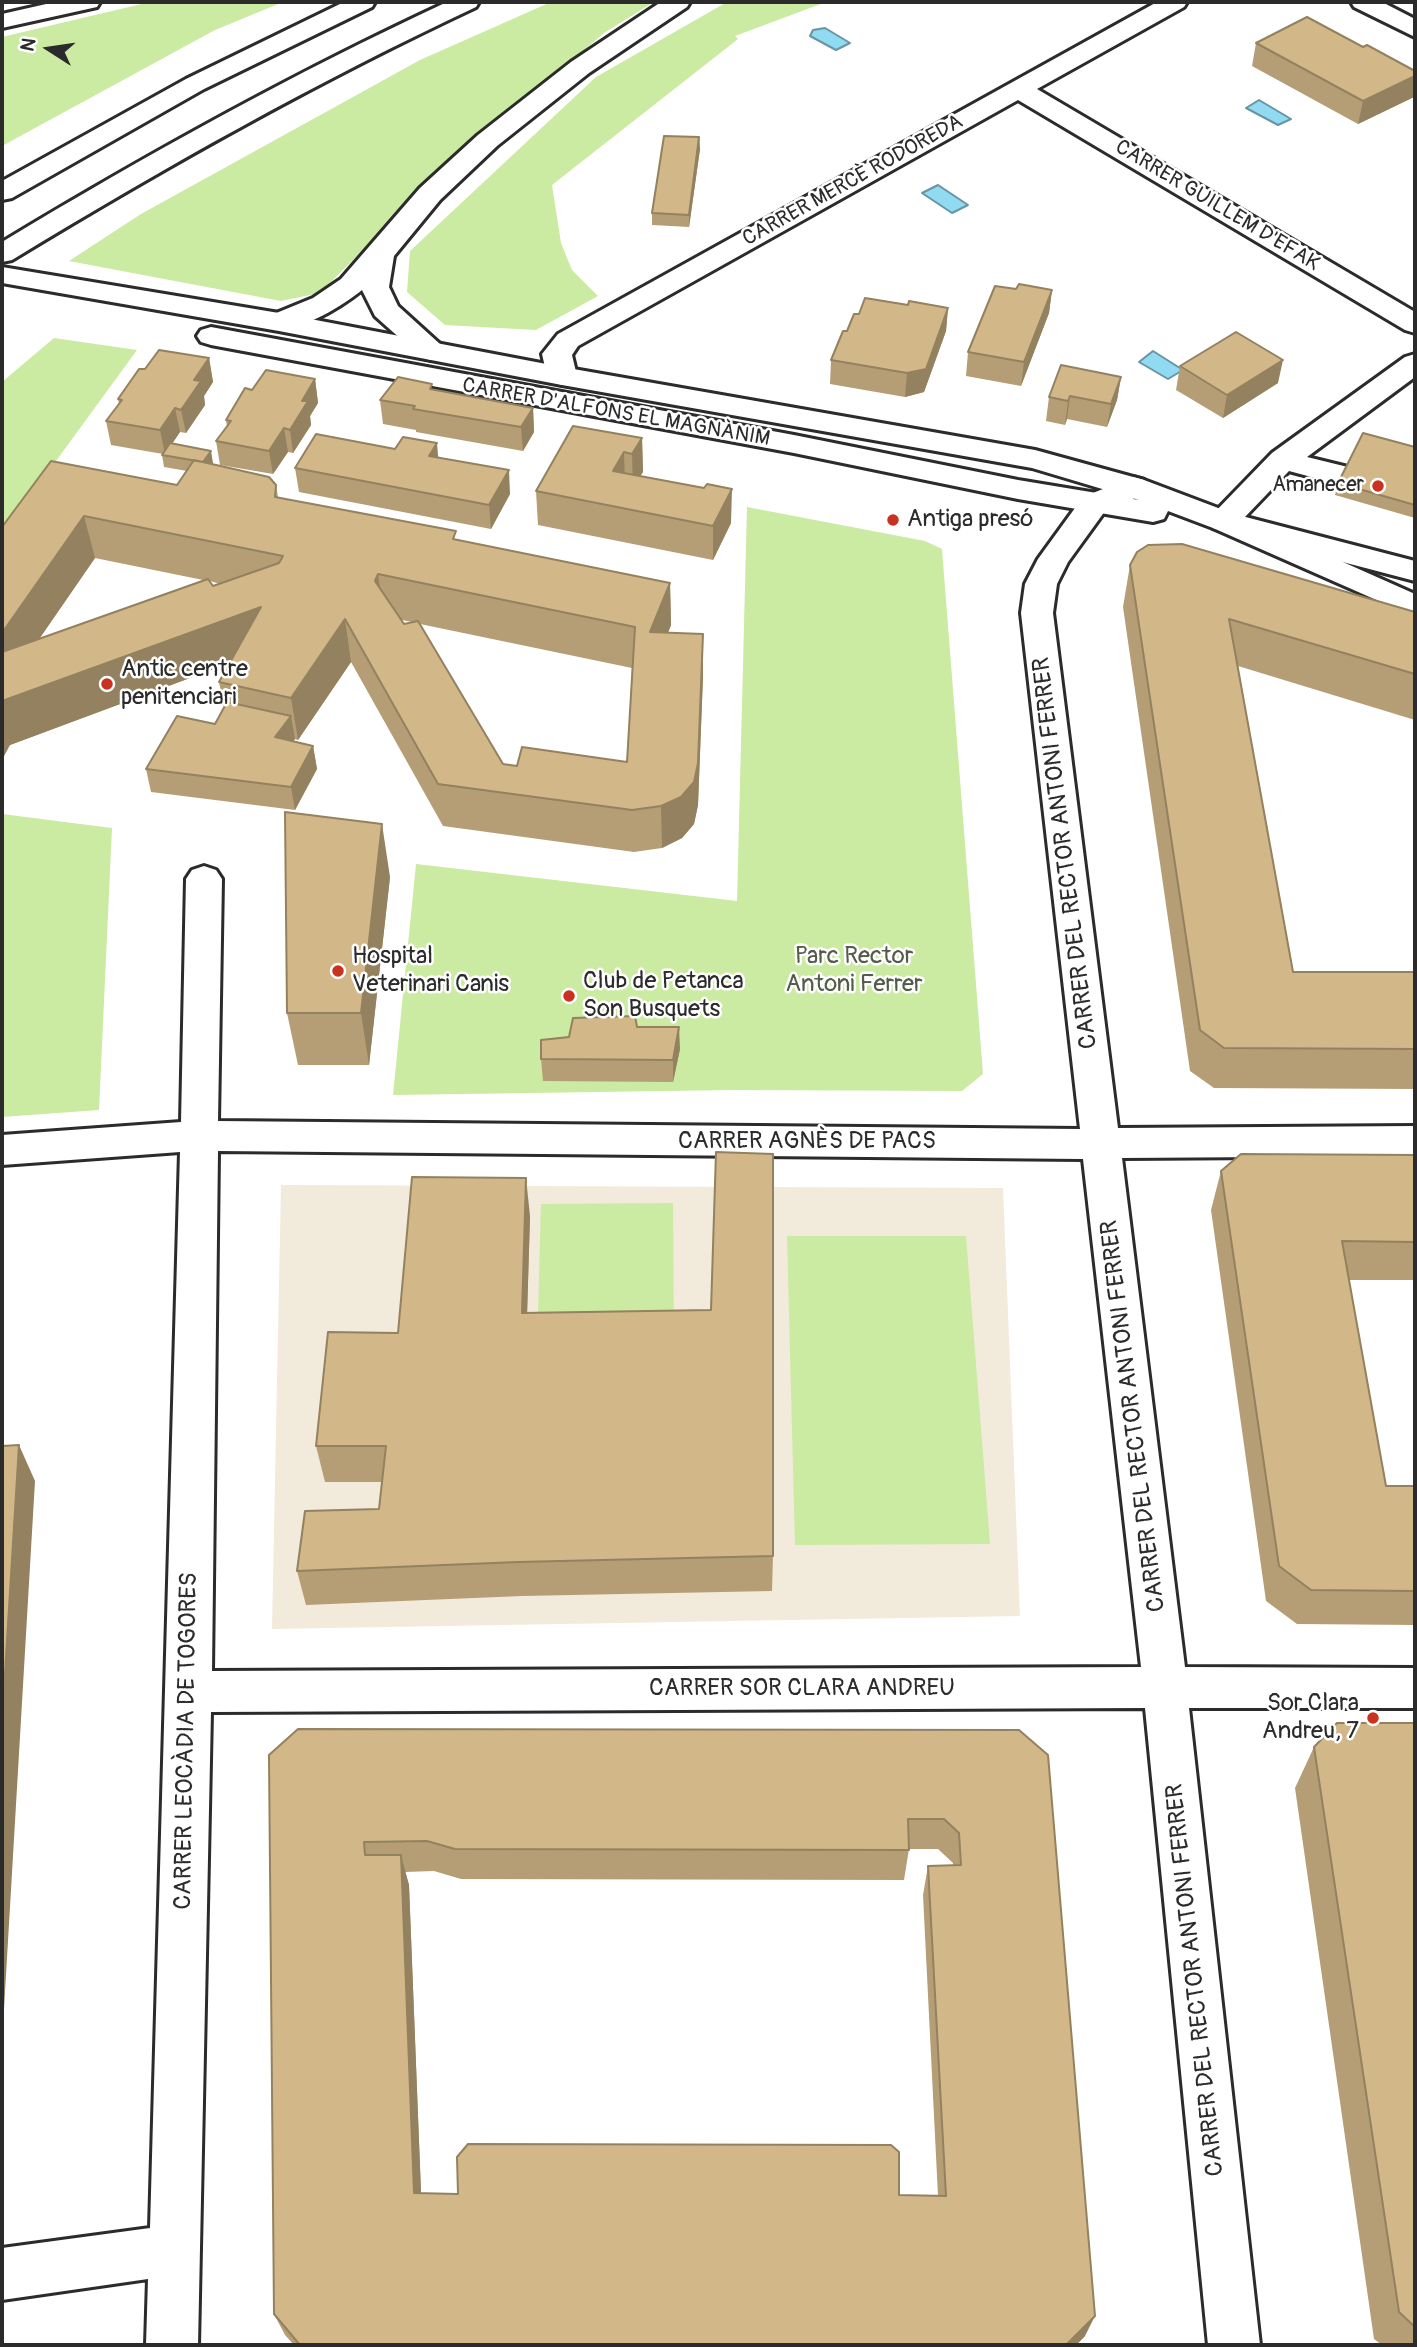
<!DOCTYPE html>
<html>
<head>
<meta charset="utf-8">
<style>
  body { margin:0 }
  #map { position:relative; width:1417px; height:2347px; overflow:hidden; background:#fff; font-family:Pangolin,sans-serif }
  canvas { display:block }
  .frame { position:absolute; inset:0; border:4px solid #2b2b2b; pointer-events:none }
  .north { position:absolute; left:14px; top:14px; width:70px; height:70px; -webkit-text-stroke:5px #fff; paint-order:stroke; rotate:282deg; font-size:19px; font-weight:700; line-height:28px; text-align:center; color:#2b2b2b }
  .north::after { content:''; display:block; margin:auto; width:24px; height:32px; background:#2b2b2b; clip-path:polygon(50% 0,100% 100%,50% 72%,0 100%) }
</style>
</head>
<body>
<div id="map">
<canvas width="1417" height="2347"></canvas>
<div class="frame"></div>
<div class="north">N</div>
</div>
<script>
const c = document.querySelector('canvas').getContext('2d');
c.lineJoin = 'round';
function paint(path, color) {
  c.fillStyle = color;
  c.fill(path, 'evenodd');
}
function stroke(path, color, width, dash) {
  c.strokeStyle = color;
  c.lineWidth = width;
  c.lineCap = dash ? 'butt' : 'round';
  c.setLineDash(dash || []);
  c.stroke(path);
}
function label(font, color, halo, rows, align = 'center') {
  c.font = font + ' Pangolin,sans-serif';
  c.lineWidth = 5;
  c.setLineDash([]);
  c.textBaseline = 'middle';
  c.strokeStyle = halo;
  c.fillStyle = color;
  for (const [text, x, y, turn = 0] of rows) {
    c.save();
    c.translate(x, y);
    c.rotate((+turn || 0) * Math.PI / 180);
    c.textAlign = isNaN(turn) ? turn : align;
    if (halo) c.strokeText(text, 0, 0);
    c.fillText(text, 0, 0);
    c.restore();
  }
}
paint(new Path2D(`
  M281 1185 1003 1188 1020 1616 272 1629Z`), '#f2eadb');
paint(new Path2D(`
  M150 2H283L215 30 2 146V37Z
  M551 2H654L604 33 436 177 320 293 281 301 69 261 141 214 420 60Z
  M727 2H826L735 36 738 39 552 185 561 243 572 270 598 296 536 330 445 325 407 292 410 251 596 77Z
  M54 338 137 350 2 535V382Z
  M747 507 925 541 942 549 983 1074 962 1091 733 1090 393 1095 416 864 737 901Z
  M2 814 112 828 99 1110 2 1117Z
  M673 1203 674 1349 537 1351 541 1204Z
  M787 1236H966L990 1544 795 1545Z`), '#cbeaa2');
const water = new Path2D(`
  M825 28 850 43 836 50 810 36 813 30Z
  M1259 100 1291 119 1278 125 1246 108Z
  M938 185 968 205 952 213 922 193Z
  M1153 351 1183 370 1168 379 1139 362Z`);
paint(water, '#91dbf2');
stroke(water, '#6895a2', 2);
const minor = new Path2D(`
  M1157 2H1187L1184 7 1037 89 1415 312V333L1405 330 1018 100 578 346 572 355 577 376 572 382 562 385 552 382 547 376 542 354 558 334Z
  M1351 2H1382L1415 19V37L1354 7Z
  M1415 354V377L1307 457 1356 469 1360 476 1356 483 1345 486 1289 471 1244 518 1415 594V617L1213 528 1209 521 1213 514 1272 453 1405 357Z
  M1133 477 1144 480 1148 487 1144 494 1105 511 1068 562 1057 584 1053 613 1118 1128 1415 1126V1156L1122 1158 1185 1667 1415 1668V1708H1189L1260 2345H1208L1145 1708 211 1712 198 2345H146L148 2279 2 2300V2248L150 2228 180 1152 2 1165V1135L181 1122 186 879 192 870 204 866 216 870 222 879 218 1121 1080 1129 1021 613 1025 584 1038 559 1083 497ZM218 1151 1083 1159 1141 1667 212 1671Z`);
const major = new Path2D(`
  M2 267 279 313 562 367 1035 450 1144 480 1234 514 1415 561V581L1213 528 1168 511 1164 519 1153 522 1018 499 794 453 211 345 201 342 197 336 201 330 211 327 794 435 1018 480 1139 500 1032 468 562 385 279 331 2 283Z`);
const highway = new Path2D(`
  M55 2H100L97 7 2 28V14Z
  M344 2H375L372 7 204 89 12 198 2 200V181L186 79Z
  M447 2H479L476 7C316 82 163 168 12 260L2 262V242C146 155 294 73 447 2Z
  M661 2H690L687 7 589 73 497 146 440 200 394 256 389 287 398 306 441 345 445 351 441 357 431 360 421 357 375 316 362 290C341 307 296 335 269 328L265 322 269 316 313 298 341 279 420 188 478 135 571 62Z`);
stroke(minor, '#2b2b2b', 6);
stroke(major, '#2b2b2b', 6);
stroke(highway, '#2b2b2b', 6);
paint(minor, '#fff');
paint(major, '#fff');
paint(highway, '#fff');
paint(new Path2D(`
  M1256 43 1414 97 1358 124 1252 66Z
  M699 137 700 149 689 227 652 225V213Z
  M1016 289 1052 290 1049 313 1021 386 966 376 968 352Z
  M908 305 948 308 946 331 924 392 905 397 830 384 831 360 847 331 859 314Z
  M209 358 213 382 204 396 205 405 186 433 180 432 172 444 211 451 212 464 276 485 278 497 457 540 670 583 671 625 668 633 703 676 698 805 694 824 682 838 662 848 634 852 443 826 351 662 298 740 295 739 293 741 313 746 317 769 295 810 151 792 146 769 215 724 224 707 219 682 230 663 10 745 2 527 177 485 187 471 164 467 162 455 163 454 111 445 106 421 119 404 118 399 145 369ZM95 558 203 580 39 639ZM210 581 220 584 213 586ZM401 620H402L412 622 404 624ZM420 624 632 668 627 762 517 766 503 764Z
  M1180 366 1278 383 1223 418 1176 390Z
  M1121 377 1117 400 1107 427 1067 419 1065 425 1046 421 1049 397Z
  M315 379 318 403 310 416 311 425 293 453 288 452 273 474 220 465 216 441 227 427 226 420 252 390Z
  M432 390 533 408 534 432 523 451 416 432V430L383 424 380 400Z
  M642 438 643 472 640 476 731 523 713 560 538 525 536 491Z
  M1415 447V518L1335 495 1338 483Z
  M438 457 510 494 491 529 299 492 295 468Z
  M1130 565 1415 612V720L1238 666 1293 972H1415V1089L1214 1088 1190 1071 1123 607Z
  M390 877 369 1065H298L287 1013Z
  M637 1027 680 1049 673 1082 543 1081 541 1059 569 1037Z
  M1415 1155V1280H1349L1386 1486H1415V1625L1297 1624 1266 1601 1211 1210 1221 1171Z
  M530 1216 527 1313 773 1556 772 1591 522 1596 306 1605 297 1571 379 1509 382 1482H325L316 1446 398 1333Z
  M1415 1723V2345H1382L1374 2339 1295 1788 1314 1747Z
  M1019 1730 1085 2336 1076 2345H294L285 2335 274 2314 269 1755ZM909 1849H938L953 1863V1865L928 1866 923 1895 938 2196 421 2193 409 1885 405 1872 434 1871 461 1879 904 1880Z`), '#b59e75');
paint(new Path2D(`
  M1415 76 1414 97 1358 124 1363 101Z
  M699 137 700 149 689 227V215Z
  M1052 290 1049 313 1021 386 1024 362Z
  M948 308 946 331 924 392 905 397 907 373Z
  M209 358 213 382 204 396 205 405 186 433 181 410 194 380Z
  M1283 360 1278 383 1223 418 1227 395Z
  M1121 377 1117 400 1107 427 1111 404Z
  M315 379 318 403 310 416 311 425 293 453 290 430 302 401Z
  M1070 396 1067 419 1065 425 1068 401Z
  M175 408 180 432 165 454 160 430Z
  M533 408 534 432 523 451 521 427Z
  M284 428 288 452 273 474 269 451Z
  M642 438 643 472 633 487 632 454Z
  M437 443 439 467 429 456Z
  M211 451 213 463 205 475 203 462Z
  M624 452 625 486 613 471Z
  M509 470 510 494 491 529 489 505Z
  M732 489 731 523 713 560V526Z
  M84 516 95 558 2 693V633Z
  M378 574 384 617 375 581Z
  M670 583 671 625 651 674 650 632Z
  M261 607 268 649 10 745 2 760V701Z
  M345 619 351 662 298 740 291 698Z
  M703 634V676L698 805 694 824 682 838 662 848 661 806Z
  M291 716 295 739 280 761 275 737Z
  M313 746 317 769 295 810 291 787Z
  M382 824 390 877 369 1065 361 1013Z
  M679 1027 680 1049 673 1082V1060Z
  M526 1178 530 1216 526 1351 522 1313Z
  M19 1445 35 1481 2 2043V1722Z
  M401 1855 409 1885 422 2217 414 2193Z
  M1095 2316 1085 2336 1076 2345H1066Z`), '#93815f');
const building = new Path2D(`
  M1307 17 1363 47 1367 45 1415 71V76L1363 101 1256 43Z
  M664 136 699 137 689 215 652 213Z
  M1019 284 1052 290 1024 362 968 352 995 286 1016 289Z
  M865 298 908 305 909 301 948 308 926 369 907 373 831 360 843 331H847L854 314H859Z
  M1236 332 1283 360 1227 395 1180 366Z
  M159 350 209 358 194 380 201 381 181 410 175 408 160 430 106 421 122 400 118 399 139 369H145Z
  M1061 365 1121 377 1111 404 1070 396 1068 401 1049 397Z
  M266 370 315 379 302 401H308L290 430 284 428 269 451 216 441 231 421 226 420 245 388 252 390Z
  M398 377 432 384 430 389 533 408 521 427 413 409 415 406 380 400Z
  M573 426 642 438 632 454 624 452 613 471 704 488 707 484 732 489 713 526 536 491Z
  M1363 433 1415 447V505L1338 483Z
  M316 434 395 449 403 437 437 443 429 456 509 470 489 505 295 468Z
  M170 443 211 451 203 462 162 455Z
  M194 460 269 477 276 485 275 497 456 531 453 539 670 583 650 632 703 634 698 763 694 782 681 797 661 806 632 810 438 784 345 619 291 698 219 682 261 607 2 701V652L208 579 213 586 279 563 283 556 84 516 2 633V527L51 461 177 485ZM378 574 635 627 627 762 522 747 517 766 503 764 418 621 404 624 375 581Z
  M1182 544 1415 612V674L1229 619 1293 972H1415V1049L1224 1048 1200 1030 1130 565 1137 552 1148 545Z
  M227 702 291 716 275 737 313 746 291 787 146 769 177 716 215 724Z
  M285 812 382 824 361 1013H287Z
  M635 1016 637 1027H679L673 1060 541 1059V1040L569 1037 573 1018Z
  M716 1152 773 1154V1556L518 1562 297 1571 305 1511 379 1509 386 1446H316L328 1332 398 1333 412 1177 526 1178 522 1313 711 1310Z
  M1241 1154 1415 1155V1242L1342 1241 1386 1486H1415V1591L1311 1590 1279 1566 1221 1171Z
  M19 1445 2 1722V1446Z
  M1337 1723H1415V2327L1399 2312 1314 1747Z
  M298 1729 1019 1730 1048 1755 1095 2316 1066 2345H300L274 2314 269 1755ZM908 1819H944L959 1833 961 1865 928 1866 946 2196 899 2195V2152L891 2145 468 2144 457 2157 458 2194 414 2193 401 1855H365L364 1842 427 1841 455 1849 909 1850Z`);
paint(building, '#d2b888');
stroke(building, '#93815f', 2);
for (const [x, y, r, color] of [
  [1378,486,7,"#c8321e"],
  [893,520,7,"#c8321e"],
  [107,684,7,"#c8321e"],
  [338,971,7,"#c8321e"],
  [569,996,7,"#c8321e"],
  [1373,1718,7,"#c8321e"]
]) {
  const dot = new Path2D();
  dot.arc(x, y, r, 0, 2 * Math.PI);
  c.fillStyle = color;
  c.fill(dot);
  stroke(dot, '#fff', 2.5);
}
label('21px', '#2b2b2b', '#fff', [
  ["CARRER MERCÈ RODOREDA",853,181,-29],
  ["CARRER GUILLEM D'EFAK",1217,206,31],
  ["CARRER D'ALFONS EL MAGNÀNIM",616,413,10]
]);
label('21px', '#2b2b2b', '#fff', [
  ["Amanecer",1364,486]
], 'right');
label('24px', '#2b2b2b', '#fff', [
  ["Antiga presó",907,520],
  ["Antic centre",121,670],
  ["penitenciari",121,698],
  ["Hospital",352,957],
  ["Veterinari Canis",352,985],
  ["Club de Petanca",583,982],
  ["Son Busquets",583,1010],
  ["Sor Clara",1359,1704,"right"],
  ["Andreu, 7",1359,1732,"right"]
], 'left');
label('24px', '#2b2b2b', '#fff', [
  ["CARRER DEL RECTOR ANTONI FERRER",1066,853,-97],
  ["CARRER AGNÈS DE PACS",807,1142],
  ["CARRER DEL RECTOR ANTONI FERRER",1134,1416,-97],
  ["CARRER SOR CLARA ANDREU",802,1689],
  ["CARRER LEOCÀDIA DE TOGORES",187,1741,-89],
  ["CARRER DEL RECTOR ANTONI FERRER",1196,1980,-96]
]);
label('24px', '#535b49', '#fff', [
  ["Parc Rector",854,957],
  ["Antoni Ferrer",854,985]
]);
</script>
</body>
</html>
